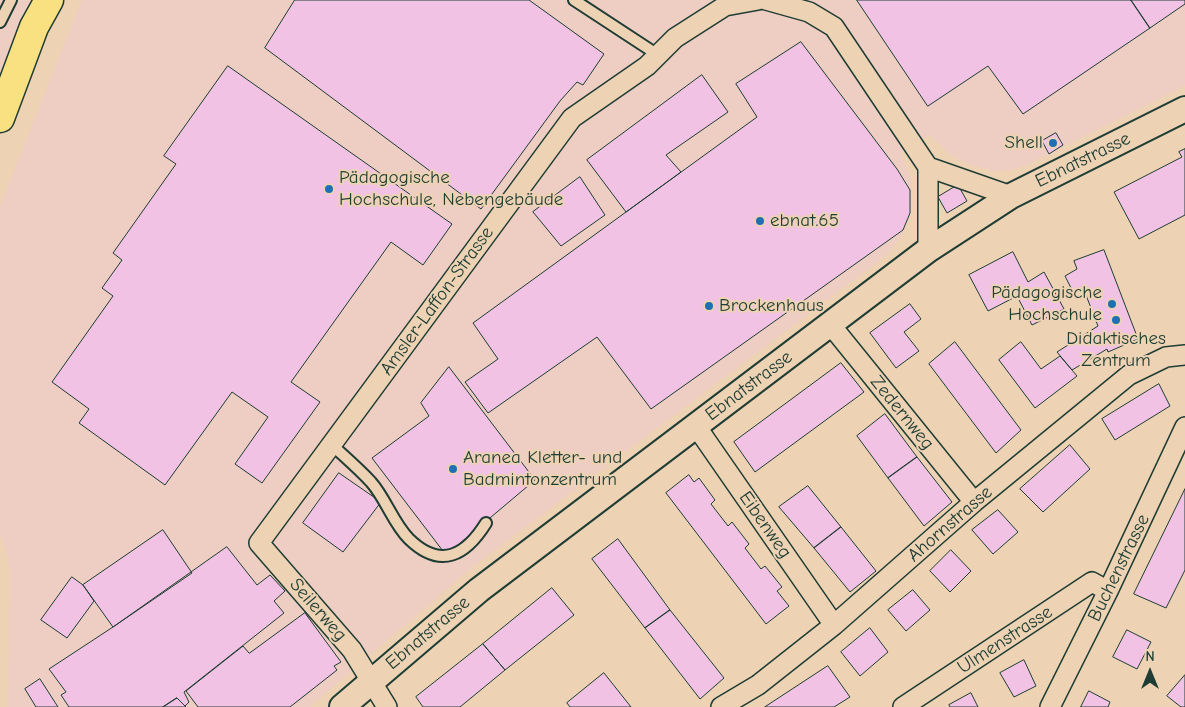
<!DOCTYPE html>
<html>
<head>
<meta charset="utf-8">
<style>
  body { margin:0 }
  #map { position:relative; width:1185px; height:707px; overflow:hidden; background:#edd3b4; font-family:"Comic Neue",sans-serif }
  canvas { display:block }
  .north { position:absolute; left:1125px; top:647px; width:50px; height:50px; -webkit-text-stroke:4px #edd3b4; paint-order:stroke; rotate:0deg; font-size:14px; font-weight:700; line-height:20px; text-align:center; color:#1f3d34 }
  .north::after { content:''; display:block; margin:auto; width:18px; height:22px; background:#1f3d34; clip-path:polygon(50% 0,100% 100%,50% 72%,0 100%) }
</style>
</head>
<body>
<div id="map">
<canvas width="1185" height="707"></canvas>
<div class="north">N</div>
</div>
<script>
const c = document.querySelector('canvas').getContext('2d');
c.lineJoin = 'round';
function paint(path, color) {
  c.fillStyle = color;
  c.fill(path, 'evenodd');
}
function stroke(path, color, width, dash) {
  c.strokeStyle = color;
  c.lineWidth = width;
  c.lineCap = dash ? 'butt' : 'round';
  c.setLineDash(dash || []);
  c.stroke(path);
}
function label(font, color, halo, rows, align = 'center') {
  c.font = font + ' "Comic Neue",sans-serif';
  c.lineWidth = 4;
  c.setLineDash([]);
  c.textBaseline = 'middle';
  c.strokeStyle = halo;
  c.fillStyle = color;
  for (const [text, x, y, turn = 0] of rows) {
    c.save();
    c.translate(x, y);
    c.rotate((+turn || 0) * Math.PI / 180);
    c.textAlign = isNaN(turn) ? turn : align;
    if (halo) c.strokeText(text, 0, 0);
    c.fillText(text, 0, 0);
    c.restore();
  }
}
paint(new Path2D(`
  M0 0H49L0 118Z
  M82 0H1185V86L1027 165 1011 170 994 171 970 165 949 154 930 135 901 153 911 179 913 209 902 237 883 258 470 569 310 707H8L10 572 7 554 0 536V206Z`), '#eecec2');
const building = new Path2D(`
  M295 0H529L604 54 583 85 577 82 560 101 481 209 265 48Z
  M857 0H1131L1150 28 1023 114 988 66 928 106Z
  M1131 0H1185V4L1150 28Z
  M801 42 897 169 910 190V213L903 230 651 409 597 337 488 413 465 382 498 359 473 323 757 117 736 84Z
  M228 66 452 224 423 265 391 242 291 382 320 402 262 483 235 464 268 417 232 392 165 485 79 423 89 409 52 382 113 296 102 288 122 260 113 253 176 164 164 156Z
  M702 75 728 112 666 155 681 172 626 212 587 160Z
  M1056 133 1063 145 1049 154 1042 141Z
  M1185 149V215L1139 239 1114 192 1182 157 1179 152Z
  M580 177 605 215 561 246 533 212Z
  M958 185 967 201 947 213 938 197Z
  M1104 250 1138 339 1108 352 1107 349 1072 370 1057 352 1098 326 1084 290 1073 292 1065 276 1077 269 1074 261Z
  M1013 252 1028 282 1044 272 1064 309 1032 325 1017 296 988 311 969 275Z
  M910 304 921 319 904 332 919 351 896 368 870 333Z
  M955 342 1021 430 996 453 929 364Z
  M1021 342 1041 369 1060 356 1077 376 1035 408 999 360Z
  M841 363 864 392 755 472 734 442Z
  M449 367 535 480 446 555 372 458 429 416 421 403Z
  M1159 384 1170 406 1115 440 1102 419Z
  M885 414 917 457 888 478 857 436Z
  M1070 445 1090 469 1043 512 1020 489Z
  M917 457 952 502 924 526 888 478Z
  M339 473 381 502 343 552 303 523Z
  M689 475 694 482 699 478 715 500 711 504 728 526 732 522 749 544 745 548 761 569 765 566 782 587 777 591 789 606 766 624 666 493Z
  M808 486 841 527 814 548 779 507Z
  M1185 489V570L1166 608 1134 594Z
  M998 510 1018 532 993 554 972 530Z
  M841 527 876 571 850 592 814 548Z
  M163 530 192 573 113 627 83 585Z
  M618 539 670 610 645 628 592 559Z
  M227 547 257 585 270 575 285 591 274 601 284 613 184 692 189 702 185 706 177 698 163 707H69L61 695 66 692 49 669 113 627Z
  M951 550 971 571 950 592 930 571Z
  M72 577 83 585 94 601 67 638 41 620Z
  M552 588 574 615 505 670 483 644Z
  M913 590 930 610 906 631 888 610Z
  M670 610 724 678 700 699 645 628Z
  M305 613 341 662 334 666 337 670 290 707H198L186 691 243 646 249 653Z
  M870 628 888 652 860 676 841 652Z
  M1127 630 1151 642 1137 669 1113 657Z
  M483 644 505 670 460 707H423L416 697Z
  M1024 660 1036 686 1014 697 1000 673Z
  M828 666 850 697 834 707H765Z
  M604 673 631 707H570L567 703Z
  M1185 675V707H1181L1167 696Z
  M40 679 58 707H36L25 689Z
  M1089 691 1110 702 1108 707H1081Z
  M971 693 978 707H950L949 705Z
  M177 698 186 707H163Z`);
paint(building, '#f1c2e4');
stroke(building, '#1f3d34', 1);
const service = new Path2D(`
  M574 0 658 55
  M0 22 11 0
  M332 445C345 457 359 469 371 482 386 499 393 523 409 539 441 570 466 555 486 523`);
const minor = new Path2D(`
  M766 0 809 12 834 27 928 167V250
  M928 167 1011 196
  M830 324 974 502
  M696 426 834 625
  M387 707 352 650 259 543 572 118 647 66 675 38 725 6 758 0
  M721 707 758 685 834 625 974 502 1129 375 1166 357 1185 355
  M903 707 1092 582 1108 591
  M1050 707 1108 591 1185 427`);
const tertiary = new Path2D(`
  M342 707 479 590 928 250 1011 196 1185 109`);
const primary = new Path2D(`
  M0 118 34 27 49 0`);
stroke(service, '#1f3d34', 14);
stroke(minor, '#1f3d34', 22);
stroke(tertiary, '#1f3d34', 28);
stroke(primary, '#1f3d34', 31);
stroke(service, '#edd3b4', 10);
stroke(minor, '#edd3b4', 19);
stroke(tertiary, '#edd3b4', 24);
stroke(primary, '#f9e181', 28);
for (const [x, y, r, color] of [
  [1053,143,5,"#1f6fb2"],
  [329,189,5,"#1f6fb2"],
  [760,221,5,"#1f6fb2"],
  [1112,304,5,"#1f6fb2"],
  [709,306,5,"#1f6fb2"],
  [1116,320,5,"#1f6fb2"],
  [453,469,5,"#1f6fb2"]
]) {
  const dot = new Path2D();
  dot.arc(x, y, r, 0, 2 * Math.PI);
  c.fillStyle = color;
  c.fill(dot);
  stroke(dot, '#edd3b4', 2);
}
label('19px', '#1f3d34', '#edd3b4', [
  ["Shell",1043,143,"right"],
  ["Pädagogische",339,178],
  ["Hochschule, Nebengebäude",339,200],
  ["ebnat.65",770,221],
  ["Pädagogische",1102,293,"right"],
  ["Hochschule",1102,315,"right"],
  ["Brockenhaus",719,306],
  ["Didaktisches",1116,339,"center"],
  ["Zentrum",1116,361,"center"],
  ["Aranea Kletter- und",463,458],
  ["Badmintonzentrum",463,480]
], 'left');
label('19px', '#1f3d34', '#edd3b4', [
  ["Ebnatstrasse",1083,160,-26],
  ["Amsler-Laffon-Strasse",437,301,-54],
  ["Ebnatstrasse",749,386,-37],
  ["Zedernweg",902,413,51],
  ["Ahornstrasse",950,524,-41],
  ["Eibenweg",765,525,55],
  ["Buchenstrasse",1119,568,-64],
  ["Seilerweg",318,610,49],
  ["Ebnatstrasse",428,633,-40],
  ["Ulmenstrasse",1005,640,-33]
]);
</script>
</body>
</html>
